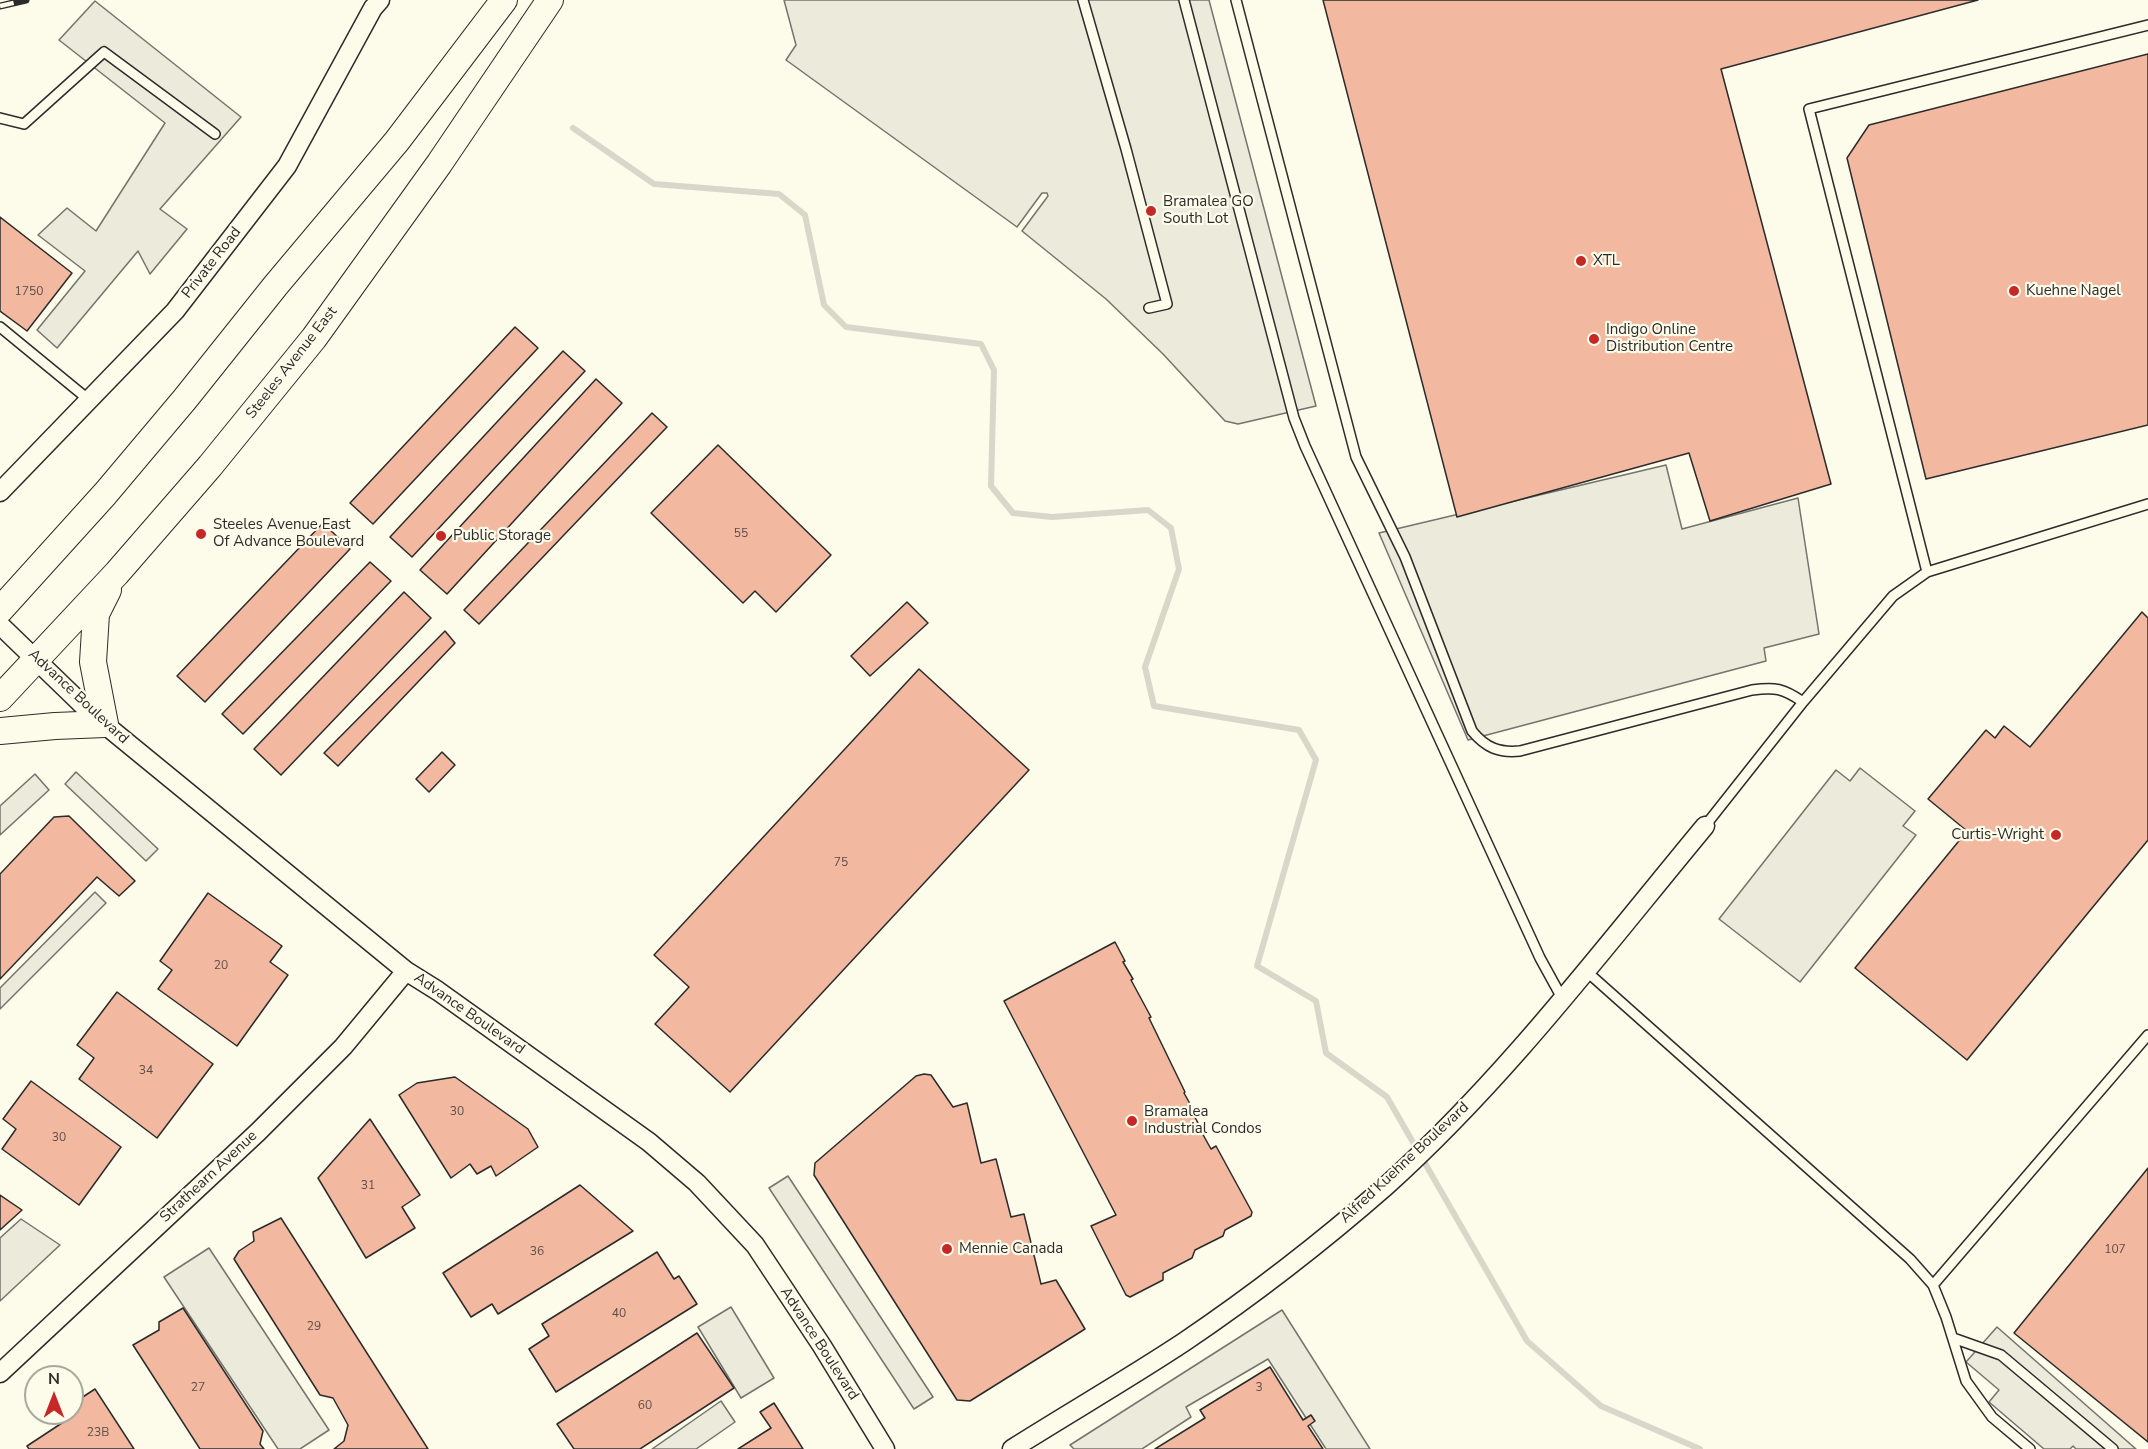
<!DOCTYPE html>
<html>
<head>
<meta charset="utf-8">
<style>
  body { margin:0 }
  #map { position:relative; width:2148px; height:1449px; overflow:hidden; background:#fdfbea; font-family:"Nunito Sans",sans-serif }
  canvas { display:block }
  .north { position:absolute; left:24px; top:1365px; width:60px; height:60px; box-sizing:border-box; background:#fdfbea; border:2px solid #a9a89e; border-radius:50%; rotate:0deg; font-size:16px; font-weight:700; line-height:24px; text-align:center; color:#2b2b2b }
  .north::after { content:''; display:block; margin:auto; width:21px; height:27px; background:#c62828; clip-path:polygon(50% 0,100% 100%,50% 72%,0 100%) }
</style>
</head>
<body>
<div id="map">
<canvas width="2148" height="1449"></canvas>
<div class="north">N</div>
</div>
<script>
const c = document.querySelector('canvas').getContext('2d');
c.lineJoin = 'round';
function paint(path, color) {
  c.fillStyle = color;
  c.fill(path, 'evenodd');
}
function stroke(path, color, width, dash) {
  c.strokeStyle = color;
  c.lineWidth = width;
  c.lineCap = dash ? 'butt' : 'round';
  c.setLineDash(dash || []);
  c.stroke(path);
}
function label(font, color, halo, rows, align = 'center') {
  c.font = font + ' "Nunito Sans",sans-serif';
  c.lineWidth = 4.5;
  c.setLineDash([]);
  c.textBaseline = 'middle';
  c.strokeStyle = halo;
  c.fillStyle = color;
  for (const [text, x, y, turn = 0] of rows) {
    c.save();
    c.translate(x, y);
    c.rotate((+turn || 0) * Math.PI / 180);
    c.textAlign = isNaN(turn) ? turn : align;
    if (halo) c.strokeText(text, 0, 0);
    c.fillText(text, 0, 0);
    c.restore();
  }
}
const parking = new Path2D(`
  M784 0H1209L1316 406 1238 424 1225 421 1163 354 1106 299 1022 231 1048 196 1047 193H1042L1017 227 786 60 796 45Z
  M95 1 241 117 160 209 187 229 150 274 138 251 57 348 37 330 85 271 38 235 67 208 96 231 165 123 59 40Z
  M1666 465 1682 529 1798 498 1819 634 1764 648 1766 661 1468 740 1379 533Z
  M1860 768 1915 811 1903 826 1916 835 1800 982 1719 919 1836 770 1850 781Z
  M76 772 158 849 146 861 65 784Z
  M35 774 49 790 0 835V806Z
  M95 892 106 903 0 1009V988Z
  M788 1176 933 1397 914 1409 769 1188Z
  M21 1219 60 1245 0 1301V1238Z
  M209 1248 329 1430 300 1449H278L164 1277Z
  M731 1307 774 1378 741 1398 698 1327Z
  M1282 1310 1370 1449H1326L1268 1359 1186 1407 1191 1417 1142 1449H1074L1070 1445Z
  M1997 1327 2136 1449H2076L2073 1446 2070 1449H2044L1989 1402 1999 1390 1966 1362Z
  M721 1401 735 1422 696 1449H652Z`);
paint(parking, '#eceadb');
stroke(parking, '#74746e', 1.5);
stroke(new Path2D(`
  M573 128 654 184 779 194 805 215 824 305 846 327 981 344 994 370 991 486 1013 513 1052 517 1148 510 1171 528 1179 569 1145 667 1154 706 1299 730 1316 760 1257 966 1316 1001 1326 1053 1387 1097 1527 1341 1601 1406 1700 1449`), '#d8d7c9', 6);
const building = new Path2D(`
  M1323 0H1978L1721 69 1831 484 1710 521 1689 453 1457 517Z
  M2148 54V425L1926 479 1847 158 1869 125Z
  M0 217 72 273 27 331 0 311Z
  M515 327 538 348 373 524 350 503Z
  M563 351 585 371 412 557 390 537Z
  M596 379 622 403 447 594 420 570Z
  M652 413 667 427 479 624 464 610Z
  M718 445 831 555 776 612 755 591 743 603 651 513Z
  M323 523 350 549 205 702 177 676Z
  M370 562 391 581 243 734 222 714Z
  M404 592 431 618 281 775 254 749Z
  M907 602 928 623 870 676 851 656Z
  M2142 612 2148 618V840L1967 1060 1855 968 1967 831 1928 799 1986 730 1995 738 2004 726 2030 747Z
  M445 631 455 643 338 766 324 753Z
  M919 669 1029 770 730 1092 655 1024 689 987 654 955Z
  M442 752 455 765 429 792 416 779Z
  M69 816 135 881 119 896 97 877 0 979V874L54 817Z
  M208 893 282 946 270 962 288 975 237 1046 158 989 172 970 160 961Z
  M1115 942 1125 961 1123 962 1133 979 1131 980 1151 1017 1149 1018 1185 1092 1184 1093 1194 1111 1192 1112 1202 1130 1201 1131 1211 1149 1216 1146 1252 1212 1251 1216 1225 1230 1223 1236 1195 1250 1192 1258 1163 1273V1280L1130 1297 1126 1295 1091 1226 1116 1215 1004 1001Z
  M117 992 213 1064 157 1138 79 1079 94 1058 77 1045Z
  M924 1074 931 1075 953 1107 967 1103 981 1163 996 1159 1011 1217 1024 1214 1041 1284 1056 1280 1085 1329 970 1401 957 1400 814 1175 815 1163 916 1076Z
  M455 1077 528 1129 538 1147 496 1176 491 1166 477 1174 470 1164 451 1178 399 1095 417 1083Z
  M31 1081 121 1147 79 1205 2 1149 16 1129 3 1119Z
  M370 1119 420 1195 402 1207 415 1228 366 1258 318 1178Z
  M2148 1168V1442L2014 1333Z
  M580 1185 633 1231 498 1314 492 1304 471 1317 443 1273Z
  M0 1195 22 1210 0 1230Z
  M281 1218 428 1449H334L344 1441 348 1425 333 1398 320 1395 234 1259 239 1251 254 1241 253 1232Z
  M657 1252 674 1279 679 1276 697 1304 556 1392 529 1349 549 1336 542 1324Z
  M183 1308 263 1431 260 1444 264 1449H200L133 1345 159 1330V1322Z
  M697 1333 734 1388 640 1449H574L557 1424Z
  M1270 1367 1303 1420 1311 1415 1315 1421 1308 1426 1323 1449H1155L1205 1418 1200 1410Z
  M95 1389 134 1449H29L27 1446 65 1421 60 1413H72V1404Z
  M774 1403 803 1449H738L771 1428 760 1412Z`);
paint(building, '#f2b8a0');
stroke(building, '#2b2b2b', 1.5);
const service = new Path2D(`
  M1083 0 1126 149 1167 304 1149 308
  M1184 0 1294 418 1305 446 1540 958 1562 998
  M1236 0 1356 457 1405 557 1472 731C1486 748 1499 753 1520 751L1752 690C1775 687 1783 688 1803 702
  M0 118 24 124 104 52 215 134
  M0 327 89 400
  M1927 572 1809 109 2148 25
  M1705 826 1803 702 1893 596 1927 572 2148 504
  M1585 970 1910 1259 1933 1285 1946 1317 1966 1381 1992 1417 2030 1449
  M1933 1285 2148 1035
  M1953 1338 2001 1355 2113 1449`);
const minor = new Path2D(`
  M0 492 175 311 287 166 373 8 380 0
  M0 625 92 714 406 971 438 991 649 1142 697 1183 755 1245 822 1346 885 1449
  M0 1373 258 1132 343 1047 406 971
  M1012 1449C1069 1413 1128 1379 1184 1342 1255 1294 1322 1242 1386 1186 1505 1079 1603 949 1705 826`);
const secondary = new Path2D(`
  M0 610 105 494 185 399 276 285 397 141 504 0
  M0 698 117 573 210 466 314 338 439 164 550 0
  M0 731 55 726 105 724 93 662 96 614 108 590`);
stroke(service, '#2b2b2b', 12);
stroke(minor, '#2b2b2b', 21);
stroke(secondary, '#2b2b2b', 28);
stroke(service, '#fdfbea', 9);
stroke(minor, '#fdfbea', 18);
stroke(secondary, '#fdfbea', 26);
const rail = new Path2D(`
  M0 6 26 0`);
stroke(rail, '#2b2b2b', 7);
stroke(rail, '#fdfbea', 4.5, [14]);
for (const [x, y, r, color] of [
  [1151,211,6,"#c62828"],
  [1581,261,6,"#c62828"],
  [2014,291,6,"#c62828"],
  [1594,339,6,"#c62828"],
  [201,534,6,"#c62828"],
  [441,536,6,"#c62828"],
  [2056,835,6,"#c62828"],
  [1132,1121,6,"#c62828"],
  [947,1249,6,"#c62828"]
]) {
  const dot = new Path2D();
  dot.arc(x, y, r, 0, 2 * Math.PI);
  c.fillStyle = color;
  c.fill(dot);
  stroke(dot, '#fdfbea', 2);
}
label('12px', '#5d4e48', null, [
  ["1750",29,292],
  ["55",741,534],
  ["75",841,863],
  ["20",221,966],
  ["34",146,1071],
  ["30",457,1112],
  ["30",59,1138],
  ["31",368,1186],
  ["107",2115,1250],
  ["36",537,1252],
  ["40",619,1314],
  ["29",314,1327],
  ["27",198,1388],
  ["3",1259,1388],
  ["60",645,1406],
  ["23B",98,1433]
]);
label('15px', '#2b2b2b', '#fdfbea', [
  ["Bramalea GO",1163,202],
  ["South Lot",1163,219],
  ["XTL",1593,261],
  ["Kuehne Nagel",2026,291],
  ["Indigo Online",1606,330],
  ["Distribution Centre",1606,347],
  ["Steeles Avenue East",213,525],
  ["Of Advance Boulevard",213,542],
  ["Public Storage",453,536],
  ["Curtis-Wright",2044,835,"right"],
  ["Bramalea",1144,1112],
  ["Industrial Condos",1144,1129],
  ["Mennie Canada",959,1249]
], 'left');
label('15px', '#2b2b2b', '#fdfbea', [
  ["Private Road",212,263,-52],
  ["Steeles Avenue East",292,363,-52],
  ["Advance Boulevard",78,697,43],
  ["Advance Boulevard",469,1014,35],
  ["Alfred Kuehne Boulevard",1405,1163,-43],
  ["Strathearn Avenue",209,1177,-43],
  ["Advance Boulevard",819,1344,57]
]);
</script>
</body>
</html>
